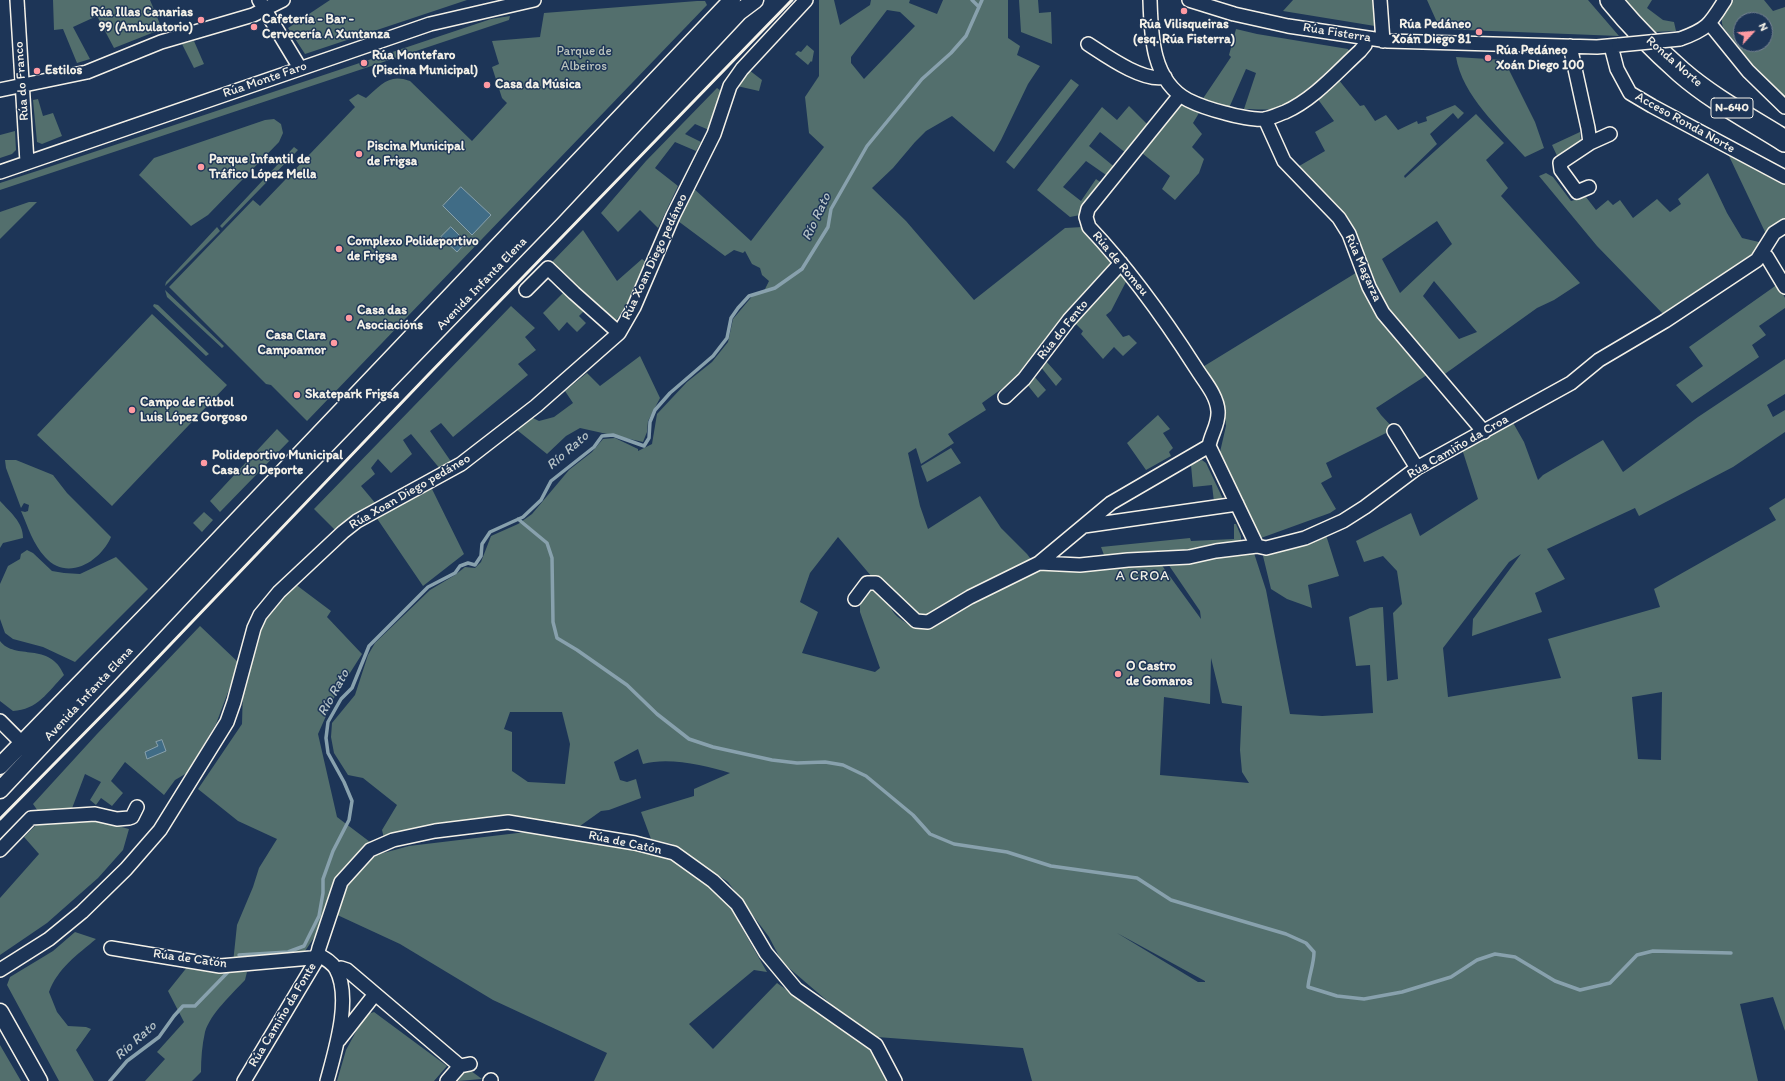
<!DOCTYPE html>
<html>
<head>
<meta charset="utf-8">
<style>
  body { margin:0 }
  #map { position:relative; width:1785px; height:1081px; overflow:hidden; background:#1d3557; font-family:Itim,sans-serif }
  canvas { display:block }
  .north { position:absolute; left:1733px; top:12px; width:40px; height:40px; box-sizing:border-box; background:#1d3557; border:1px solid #738091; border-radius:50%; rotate:64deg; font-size:11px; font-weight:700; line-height:16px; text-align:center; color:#f4f1e8 }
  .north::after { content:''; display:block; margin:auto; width:14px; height:18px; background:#ff9aa2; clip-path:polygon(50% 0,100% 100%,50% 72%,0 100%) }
</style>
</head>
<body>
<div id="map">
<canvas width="1785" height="1081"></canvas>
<div class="north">N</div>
</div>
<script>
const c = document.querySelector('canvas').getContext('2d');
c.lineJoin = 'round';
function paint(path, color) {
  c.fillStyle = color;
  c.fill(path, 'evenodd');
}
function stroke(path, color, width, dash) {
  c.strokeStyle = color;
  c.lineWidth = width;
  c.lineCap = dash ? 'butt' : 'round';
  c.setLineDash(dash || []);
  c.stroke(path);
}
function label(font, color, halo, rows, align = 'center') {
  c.font = font + ' Itim,sans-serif';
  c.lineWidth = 3;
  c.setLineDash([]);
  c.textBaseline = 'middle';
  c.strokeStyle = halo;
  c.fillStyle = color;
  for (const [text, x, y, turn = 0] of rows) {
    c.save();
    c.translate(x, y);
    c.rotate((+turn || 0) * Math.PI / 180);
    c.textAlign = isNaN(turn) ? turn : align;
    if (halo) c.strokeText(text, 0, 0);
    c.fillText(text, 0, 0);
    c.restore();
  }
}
paint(new Path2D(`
  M53 0H150L162 29 114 48 97 16 73 27 90 59 77 63 63 29 54 30Z
  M330 0H467L305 54 288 28Z
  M819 0H834L840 25 870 5 871 0H910L909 3 937 14 943 0H1008V38L1020 46 1017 55 1040 66 1028 84 1001 140 994 152 952 116 926 131 915 142 893 168 872 188 906 221 974 300 1065 228 1083 227 1113 260 1021 375 982 403 986 410 948 434 954 443 921 464 916 448 908 453 920 506 928 529 980 496 1001 528 1027 554 1033 562 922 618 872 577 838 537 810 573 800 602 818 612 802 653 875 672 880 668 860 612V597L872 590C884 594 887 603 894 613 899 619 907 623 912 627L929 626 1040 567 1158 560 1201 619 1200 611 1168 564 1254 553 1266 590 1290 714 1322 716 1373 713 1370 665 1356 666 1349 617 1370 608 1383 607 1387 681 1398 679 1393 613 1402 604 1397 571 1383 556 1364 562 1356 541 1411 513 1420 536 1478 499 1462 449 1512 421 1524 442 1538 480 1543 475 1603 440 1623 472 1698 417 1785 359V394L1767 405 1773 417 1785 410V432L1733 467 1639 516 1635 508 1547 549 1565 579 1535 593 1542 612 1472 636 1473 619 1521 554 1509 562 1443 648 1448 697 1561 678 1548 639 1660 607 1654 589 1776 520 1769 508 1785 498V1031L1773 997 1740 1004 1758 1081H1032L1023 1048 877 1037 832 1005 782 962 769 937 728 882 672 844 651 839 641 812 694 796V789L730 773C705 765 668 757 643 764L638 749 614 762 620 780 627 782 636 779 641 798 609 810 601 811 580 826 516 817 384 838 382 830 397 805 363 778 348 775 334 753 331 737 332 723 355 695 368 655 375 643 430 590 455 575 465 567 475 568 481 562 491 536 518 524 532 514 569 470 592 452 603 439 615 438 638 449V451L652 444 657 414 687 382 712 362 728 342 733 319 754 294 764 291 769 281 762 275 760 268 752 264 745 251 743 253 734 250 725 256 678 221 692 187 751 241 824 147 809 133 805 97 819 76ZM887 10 900 12 915 26 864 79 851 63V57ZM1211 658 1222 703 1242 706 1240 750 1242 772 1249 783 1160 775 1164 697 1210 704ZM1662 692 1661 760 1638 759 1632 697ZM510 712H562L570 744 565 784 528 782 512 771V732L504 729ZM1117 933 1205 981V982H1198Z
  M1019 0H1038L1039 13 1051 12 1052 44 1021 32Z
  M1293 0H1377L1381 27 1283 11Z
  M1427 0H1588L1619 36 1440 29Z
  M1626 0H1652L1647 8 1663 20 1674 22 1676 31 1653 32Z
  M1731 0H1764L1773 11 1785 7V100L1767 83 1723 27C1719 17 1726 9 1731 0ZM1741 20H1765V44H1741Z
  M697 1H705L707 5 307 421 271 385 266 384 169 287 253 200 260 206 355 107 349 100 358 94 366 98C381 85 389 73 410 81L472 141 507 103 502 98 492 67 499 64 492 41 540 37 544 13Z
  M510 16 509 20 0 190V183L40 170 491 19Z
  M1236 29 1257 34 1348 49 1349 51C1334 64 1298 101 1281 107 1270 111 1256 109 1244 109L1256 73 1246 69 1229 108 1202 100 1231 57 1229 55Z
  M194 41 204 64 194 68 182 44Z
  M807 45 814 51 812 62 811 61 808 65 795 54 798 51 801 52Z
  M1456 57 1504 60 1535 122 1544 148 1525 157C1500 129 1462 95 1456 57Z
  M749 70 762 80 759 91 737 86Z
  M1071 79 1079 85 1014 169 1006 162Z
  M1338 79 1360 106 1364 105 1375 121 1386 115 1398 130 1417 121 1418 124 1427 121 1426 117 1455 105 1464 113 1458 119 1453 113 1430 134 1437 144 1404 176 1405 178 1476 114 1504 143 1486 160 1508 188 1501 196 1580 283 1554 300 1537 308 1442 376 1386 312 1354 240 1294 169 1325 151 1315 132 1334 121 1317 98ZM1437 221 1452 244 1400 293 1382 259ZM1434 281 1477 332 1459 339 1423 296Z
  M717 88 724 93 709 130 695 124 685 134 701 142 696 151 675 142 655 168 678 186 658 228 640 210 618 232 601 213 646 161Z
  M38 99 43 116 53 113 62 136 42 144 37 142 33 100Z
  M1180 103 1199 113 1193 123 1202 134 1192 147 1204 159 1199 173 1175 200 1162 189 1170 176 1142 153Z
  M1129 106 1149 126 1127 154 1100 132 1089 146 1117 169 1109 177 1086 161 1063 187 1081 201 1096 179 1103 184 1080 215 1070 217 1037 190 1102 107 1117 120Z
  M274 119 281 124 283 133 279 142 208 215 191 226 139 175 154 158 265 120Z
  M15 131 16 150 12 154 0 158V135Z
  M1580 132 1581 144 1559 160 1552 145Z
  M294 147 298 150 222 228 220 226Z
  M1731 155 1785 185V223L1766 234 1729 156Z
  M1546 173 1553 177 1571 201 1586 197 1596 210 1608 200 1613 205 1620 200 1633 218 1657 199 1670 212 1681 204 1678 199 1708 173 1727 213 1742 238 1759 242 1763 246 1754 258 1665 316 1597 246 1539 176Z
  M29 202H37L0 239V212Z
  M217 227 220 231 165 286 166 282Z
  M583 230 617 281 642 259 646 262 631 302 612 325 550 264Z
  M1119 267 1129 276 1111 311 1106 315 1123 337 1129 335 1137 343 1123 356 1114 347 1103 359 1081 334 1083 331 1074 322Z
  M1359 271 1430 373 1376 408 1381 415 1394 429 1326 463 1332 477 1321 483 1336 509 1330 513 1261 538 1220 452 1226 426 1225 416 1215 388 1201 368Z
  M1778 284 1785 298V308L1759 326 1766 335 1752 345 1759 357 1692 403 1676 385 1703 366 1689 347Z
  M567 289 587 308 579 316 586 323 577 332 567 322 559 331 543 313Z
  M165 290 224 346 222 348 167 297Z
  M154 304 158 305 209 354 206 356 153 306Z
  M511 306 535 328 525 337 536 350 518 364 528 375 453 437 441 423 430 431 452 463 441 470 411 434 403 440 412 454 391 473 378 459 371 468 375 474 361 486 376 504 335 530 314 509Z
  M152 314 227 385 112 506 37 435Z
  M640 356 660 398 648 421 647 432 643 442 580 428 566 436 547 454 517 430 531 417 539 421 554 417 573 403 565 391 587 373 600 386Z
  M1045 360 1062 379 1056 386 1040 366Z
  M1033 375 1046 390 1038 398 1026 383Z
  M1158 415 1170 429 1163 433 1173 448 1169 452 1171 456 1146 470 1127 443Z
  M277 429 289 441 220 512 210 501Z
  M951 448 961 463 927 482 921 466Z
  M5 460H16L53 475 67 493 111 537C100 562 67 582 45 557 33 544 28 527 21 511L25 512 28 511 29 505 24 503 21 508 6 468Z
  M1202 460 1206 463 1223 499 1214 502 1212 485 1193 487 1191 465Z
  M432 489 464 554 423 586 376 517Z
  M0 501C10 512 23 522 23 538L3 543 0 548Z
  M204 512 213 520 202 532 193 523Z
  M1234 524H1236L1241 536V541L1220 547 1187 553 1154 552V556L1104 555 1101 547 1190 538 1191 541 1234 539Z
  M1326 535 1339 576 1308 585 1312 608 1287 599 1271 589 1263 556 1269 551Z
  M27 550 33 553 52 571 64 573 80 574 116 557 148 589 75 662 43 647 13 639 5 633 0 619V584L8 566 20 559 21 554Z
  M295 584 331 611 327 617 362 654 334 698 318 734 337 817 374 845 361 855 320 929 305 951 271 960 233 963 237 925 253 887 259 868 277 839 238 821 198 789 242 724 243 687 262 624 275 604Z
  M200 626 239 663 216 724 187 773 175 780 164 795 125 762 111 781 123 793 112 806 101 798 96 805 90 800 101 782 85 774 71 811 40 814 33 804 97 734Z
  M0 641C15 661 50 641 64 675 48 692 37 710 13 711L0 701Z
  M89 818 129 829 123 850 98 878 47 923 0 955V898L39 854 24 837 36 825Z
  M526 832 671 856 731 903 739 923 767 972 754 970 689 1024 713 1049 777 983 869 1048 888 1081H594L607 1053 493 1000 400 944 333 913 345 886 376 855 409 846Z
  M75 932 96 939C78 954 57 969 49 992L57 1012 68 1026 86 1027 91 1029 76 1050 94 1081H59L7 985 10 977 53 951Z
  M188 966 247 972 245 980C233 993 210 1014 205 1032 202 1045 201 1059 201 1072L192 1081H145L165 1059 157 1052 184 1022 168 991Z
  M374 1012 447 1066 434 1081H337L346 1050 365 1015Z
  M0 1045 21 1081H0Z
  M467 1068 482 1079 458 1081Z`), '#536f6d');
const water = new Path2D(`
  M461 187 491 215 472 235 443 206Z
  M451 227 466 242 457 252 441 237Z
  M162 740 166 751 147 759 145 752 158 746 156 742Z`);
paint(water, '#406c86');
stroke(water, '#88a1ad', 1);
stroke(new Path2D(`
  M972 0 979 7
  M518 519 547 543 552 558 553 622 557 638 577 650 627 685 657 714 689 739 713 747 772 760 797 763 825 762 843 765 866 776 913 815 930 834 954 844 1007 852 1051 866 1137 878 1171 900 1286 934 1306 943 1314 952C1314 964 1309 975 1308 987L1337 996 1364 999 1402 992 1451 977 1477 960 1495 954 1515 957 1555 981 1580 990 1610 983 1637 955 1653 951 1731 953
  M239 955 288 952 304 946 319 916 323 893V879L333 851 349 820 352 801 344 782 328 753 326 738 328 722 341 699 352 688 369 646 428 587 455 573 460 566 468 563 475 565 481 556 482 544 490 532 523 517 541 500 551 481 594 447 602 436 613 435 644 446 649 438 650 422 655 410 670 393 713 356 727 338 731 318 738 308 749 296 775 288 802 269 828 227 831 209 867 146 922 79 951 53 966 36 982 0
  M110 1081 127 1061 159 1037 174 1016 183 1006H195L228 972`), '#88a1ad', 3.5);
const minor = new Path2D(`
  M17 0 27 162
  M259 0 300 68
  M1150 0C1151 35 1152 81 1188 100 1200 106 1213 110 1225 113 1235 116 1255 120 1264 119 1271 118 1279 114 1285 112 1314 99 1337 72 1360 51L1365 45 1366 38
  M1189 0 1234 14 1288 26 1388 41 1597 47 1619 45
  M1380 0 1383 41
  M1710 24 1748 71 1785 107
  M1680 39C1708 29 1710 24 1725 0
  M1088 44C1105 55 1144 83 1165 77
  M1570 46 1588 128 1590 143 1560 163 1561 170 1577 192 1589 187
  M1611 46 1617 69 1630 93 1652 106 1785 177
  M0 90 87 72 161 42 253 15 283 0
  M1180 95 1088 209 1086 217 1089 227C1130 270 1164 318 1196 368 1204 381 1217 395 1218 411 1219 424 1211 434 1209 446L1257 546
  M1265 119 1284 161 1339 218 1349 234 1369 287 1383 313 1484 432
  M1590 143 1610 134
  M0 172 430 24 534 0
  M1762 253 1767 257 1785 287
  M526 290 548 268 574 293 619 333
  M1005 397 1024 379 1069 320 1121 263
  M1394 431 1417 468
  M1084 526 1237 504
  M1039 563 1080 565 1128 560 1189 557 1216 551 1257 546 1266 548 1305 538 1343 521 1365 507 1417 468 1571 383 1599 360 1665 321 1757 260 1774 233 1785 226
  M855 599 867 583H876L916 621 928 622 970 597 1039 563 1111 503 1209 446
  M0 721 22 743
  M0 850 31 818 95 814 117 819 129 818 132 817 137 807
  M111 948 220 966 311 958 316 961
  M317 954C324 958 332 962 336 969 352 998 335 1051 327 1081
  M0 970 49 939 82 912 126 869 160 830 227 722 234 702 254 628 260 615 279 592 343 532 357 521 461 464 536 406 619 333 634 307 673 216 714 134 730 86 742 69 806 0
  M337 970 341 968 347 970 460 1066
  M339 1040 375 994
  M244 1081 316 961 319 948 341 882 370 850 393 840 435 831 508 822 635 843 674 853 713 881 737 904 766 953 796 989 876 1045 895 1081
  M447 1081 460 1066 470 1064
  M490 1081 491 1080`);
const tertiary = new Path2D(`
  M0 766 169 592 732 0
  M0 790 244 530 551 213 739 12 755 0
  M0 1012 39 1081`);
const trunk = new Path2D(`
  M1611 0C1632 26 1656 50 1681 72 1712 99 1750 119 1785 141`);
stroke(minor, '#f4f1e8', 16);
stroke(tertiary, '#f4f1e8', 19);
stroke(trunk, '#f4f1e8', 24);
stroke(minor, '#1d3557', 13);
stroke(tertiary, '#1d3557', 16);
stroke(trunk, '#1d3557', 21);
stroke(new Path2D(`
  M0 819 125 692 429 374 792 0`), '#f4f1e8', 3);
const minorBridge = new Path2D(`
  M1619 45 1680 39`);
stroke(minorBridge, '#f4f1e8', 16, []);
stroke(minorBridge, '#1d3557', 13);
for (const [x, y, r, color] of [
  [1184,11,4,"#ff9aa2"],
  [201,20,4,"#ff9aa2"],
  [254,27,4,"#ff9aa2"],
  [1479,32,4,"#ff9aa2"],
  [1488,58,4,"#ff9aa2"],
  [364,63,4,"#ff9aa2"],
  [37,71,4,"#ff9aa2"],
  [487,85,4,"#ff9aa2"],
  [359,154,4,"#ff9aa2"],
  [201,167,4,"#ff9aa2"],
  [339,249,4,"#ff9aa2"],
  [349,318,4,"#ff9aa2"],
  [334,343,4,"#ff9aa2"],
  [297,395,4,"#ff9aa2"],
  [132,410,4,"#ff9aa2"],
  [204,463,4,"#ff9aa2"],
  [1118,674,4,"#ff9aa2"]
]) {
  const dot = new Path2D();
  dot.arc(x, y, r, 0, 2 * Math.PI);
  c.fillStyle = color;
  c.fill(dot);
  stroke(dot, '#1d3557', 1.5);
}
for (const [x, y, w] of [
  [1732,108,42]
]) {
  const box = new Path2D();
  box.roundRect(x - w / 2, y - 10, w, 20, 3);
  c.fillStyle = '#1d3557';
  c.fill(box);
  stroke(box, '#f4f1e8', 1);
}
label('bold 12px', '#f4f1e8', null, [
  ["N-640",1732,108]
]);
label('bold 13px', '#f4f1e8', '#1d3557', [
  ["Rúa Illas Canarias",193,13,"right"],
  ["99 (Ambulatorio)",193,28,"right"],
  ["Cafetería - Bar -",262,20],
  ["Cervecería A Xuntanza",262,35],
  ["Rúa Vilisqueiras",1184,25,"center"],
  ["(esq. Rúa Fisterra)",1184,40,"center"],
  ["Rúa Pedáneo",1471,25,"right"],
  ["Xoán Diego 81",1471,40,"right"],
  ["Rúa Pedáneo",1496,51],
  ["Xoán Diego 100",1496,66],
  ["Rúa Montefaro",372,56],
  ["(Piscina Municipal)",372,71],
  ["Estilos",45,71],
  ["Casa da Música",495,85],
  ["Piscina Municipal",367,147],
  ["de Frigsa",367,162],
  ["Parque Infantil de",209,160],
  ["Tráfico López Mella",209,175],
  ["Complexo Polideportivo",347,242],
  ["de Frigsa",347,257],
  ["Casa das",357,311],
  ["Asociacións",357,326],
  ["Casa Clara",326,336,"right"],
  ["Campoamor",326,351,"right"],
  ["Skatepark Frigsa",305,395],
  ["Campo de Fútbol",140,403],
  ["Luis López Gorgoso",140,418],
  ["Polideportivo Municipal",212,456],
  ["Casa do Deporte",212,471],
  ["O Castro",1126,667],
  ["de Gomaros",1126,682]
], 'left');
label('13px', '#f4f1e8', '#1d3557', [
  ["Rúa Fisterra",1337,33,9],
  ["Ronda Norte",1674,62,41],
  ["Rúa Monte Faro",265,80,-19],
  ["Rúa do Franco",22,81,-94],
  ["Acceso Ronda Norte",1685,123,29],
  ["Rúa Xoan Diego pedáneo",655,257,-65],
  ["Rúa de Romeu",1120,264,50],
  ["Rúa Magarza",1363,268,66],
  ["Avenida Infanta Elena",482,284,-46],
  ["Rúa do Fento",1063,330,-51],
  ["Rúa Camiño da Croa",1458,447,-30],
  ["Rúa Xoan Diego pedáneo",410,492,-30],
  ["Avenida Infanta Elena",89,694,-47],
  ["Rúa de Catón",625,843,12],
  ["Rúa de Catón",190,959,8],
  ["Rúa Camiño da Fonte",283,1015,-59]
]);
label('13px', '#bcc4bd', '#1d3557', [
  ["Parque de",584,52],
  ["Albeiros",584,67]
]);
label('italic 14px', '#b5c2c6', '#1d3557', [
  ["Río Rato",817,217,-65],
  ["Río Rato",568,451,-41],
  ["Río Rato",334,693,-61],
  ["Río Rato",136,1041,-42]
]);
c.letterSpacing = '1px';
label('14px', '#f4f1e8', '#1d3557', [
  ["A CROA",1143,576]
]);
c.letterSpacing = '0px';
</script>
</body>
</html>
